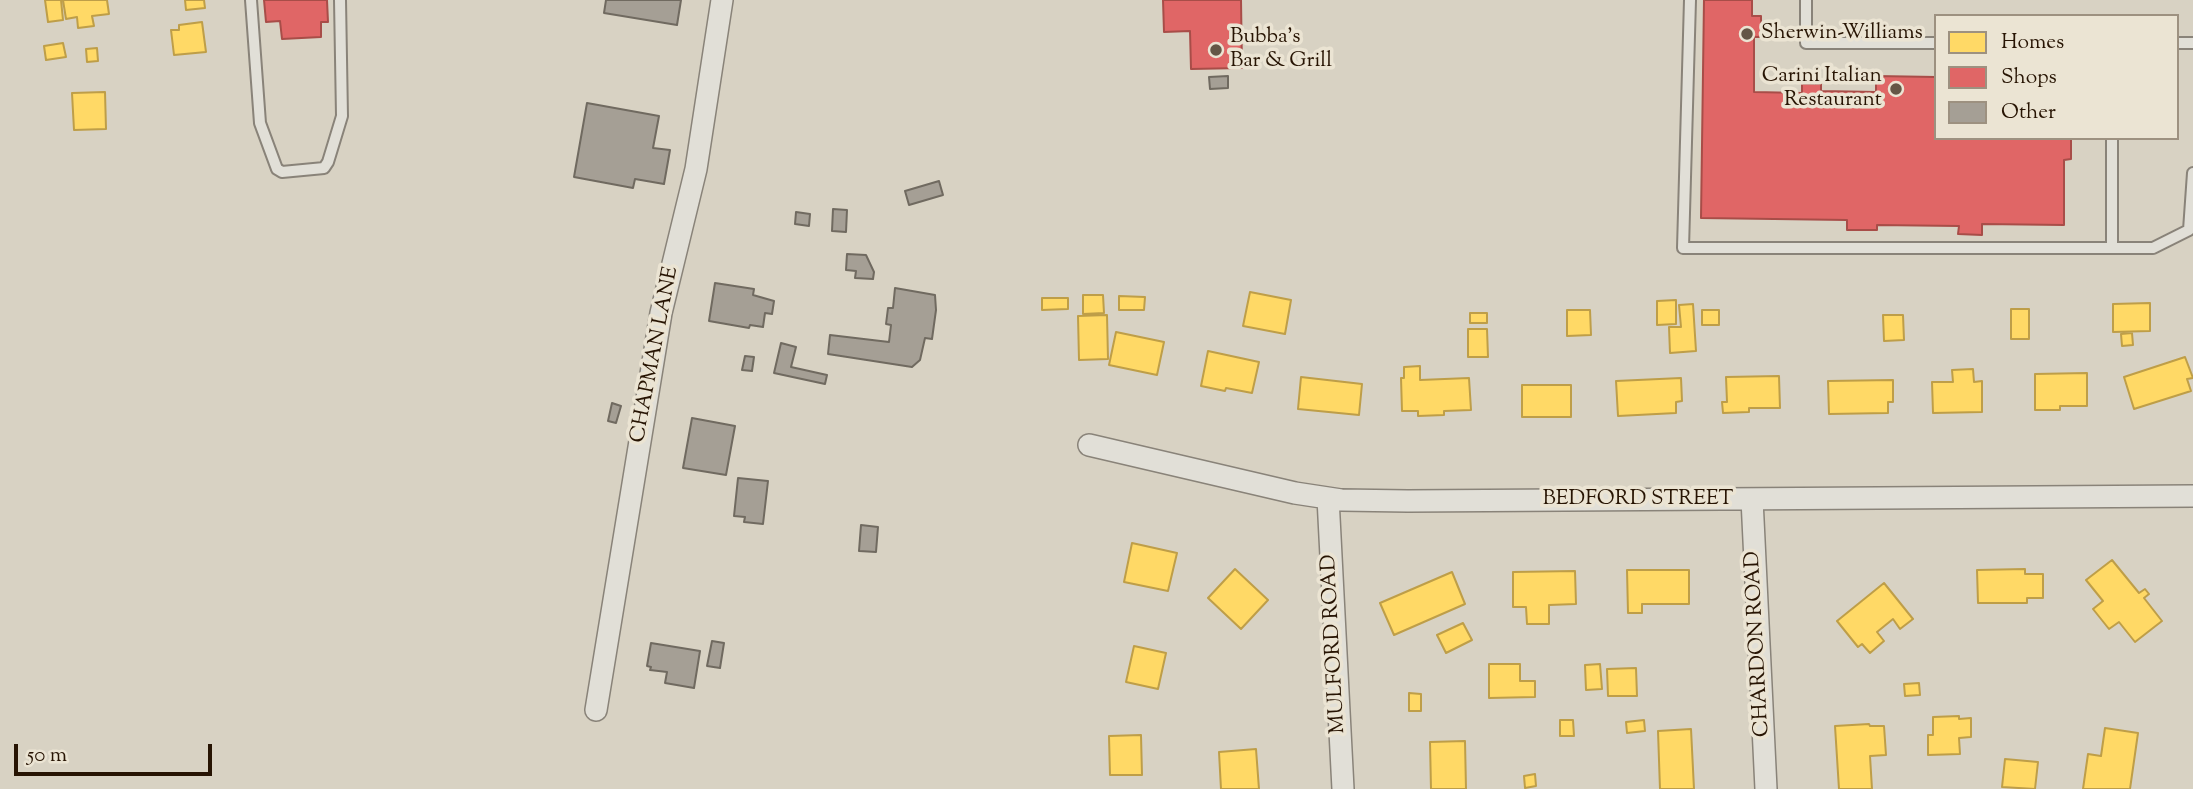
<!DOCTYPE html>
<html>
<head>
<meta charset="utf-8">
<style>
  body { margin:0 }
  #map { position:relative; width:2193px; height:789px; overflow:hidden; background:#d8d2c3; font-family:"Sorts Mill Goudy",serif }
  canvas { display:block }
  .legend { position:absolute; left:1934px; top:14px; width:245px; height:126px; box-sizing:border-box; background:#ebe4d3; border:2px solid #9d9180; margin:0; padding:9px 12px; list-style:none; font-size:21px; color:#271403 }
  .legend li { display:flex; align-items:center; gap:14px; height:35px }
  .legend b { width:35px; border:2px solid #9d9180 }
  .scale { position:absolute; left:14px; top:744px; width:198px; height:32px; box-sizing:border-box; border:4px solid #271403; border-top:0; padding-left:9px; font-size:21px; line-height:24px; white-space:nowrap; color:#271403; -webkit-text-stroke:5px #ebe4d3; paint-order:stroke }
</style>
</head>
<body>
<div id="map">
<canvas width="2193" height="789"></canvas>
<ul class="legend">
<li><b style="height:19px;background:#ffd966"></b>Homes</li>
<li><b style="height:19px;background:#e06666"></b>Shops</li>
<li><b style="height:19px;background:#a59f95"></b>Other</li>
</ul>
<div class="scale">50 m</div>
</div>
<script>
const c = document.querySelector('canvas').getContext('2d');
c.lineJoin = 'round';
function paint(path, color) {
  c.fillStyle = color;
  c.fill(path, 'evenodd');
}
function stroke(path, color, width, dash) {
  c.strokeStyle = color;
  c.lineWidth = width;
  c.lineCap = dash ? 'butt' : 'round';
  c.setLineDash(dash || []);
  c.stroke(path);
}
function label(font, color, halo, rows, align = 'center') {
  c.font = font + ' "Sorts Mill Goudy",serif';
  c.lineWidth = 7;
  c.setLineDash([]);
  c.textBaseline = 'middle';
  c.strokeStyle = halo;
  c.fillStyle = color;
  for (const [text, x, y, turn = 0] of rows) {
    c.save();
    c.translate(x, y);
    c.rotate((+turn || 0) * Math.PI / 180);
    c.textAlign = isNaN(turn) ? turn : align;
    if (halo) c.strokeText(text, 0, 0);
    c.fillText(text, 0, 0);
    c.restore();
  }
}
const homes = new Path2D(`
  M45 0H61L63 20 48 22Z
  M63 0H107L109 14 92 16 94 26 78 28 77 17 66 19Z
  M185 0H204L205 8 186 10Z
  M202 22 206 52 174 55 171 30H179V25Z
  M63 43 66 57 46 60 44 46Z
  M97 48 98 61 87 62 86 49Z
  M105 92 106 129 74 130 72 93Z
  M1250 292 1291 300 1285 334 1243 326Z
  M1083 295H1103L1104 313 1083 314Z
  M1119 296 1145 297 1144 310H1119Z
  M1042 298H1068V309L1042 310Z
  M1676 300V324L1657 325V301Z
  M2150 303V331L2113 332V304Z
  M1693 304 1696 351 1670 353 1669 327H1681L1679 305Z
  M2011 309H2029V339H2011Z
  M1567 310H1590L1591 335 1567 336Z
  M1702 310H1719V325H1702Z
  M1470 313H1487V323H1470Z
  M1107 315 1108 359 1079 360 1078 316Z
  M1883 315H1903L1904 340 1884 341Z
  M1468 329H1487L1488 357H1468Z
  M1116 332 1164 342 1157 375 1109 365Z
  M2132 333 2133 345 2122 346 2121 334Z
  M1208 351 1259 362 1252 393 1226 388 1225 391 1201 386Z
  M2185 357 2193 378 2187 379 2191 391 2134 409 2124 377Z
  M1420 366V380L1469 378 1471 410 1444 411V415L1418 416V411H1402L1401 378H1404V367Z
  M1973 369 1974 382 1982 381V412L1933 413 1932 382H1953L1952 370Z
  M2087 373V406H2060V410H2035V374Z
  M1779 376 1780 408H1749V412L1723 413 1722 402H1727L1726 377Z
  M1301 377 1362 384 1359 415 1298 409Z
  M1681 378 1682 401 1676 402V413L1618 416 1616 381Z
  M1893 380V402H1888V413L1829 414 1828 381Z
  M1522 385H1571V417H1522Z
  M1132 543 1177 553 1168 591 1124 582Z
  M2112 560 2139 593 2145 589 2149 594 2144 598 2162 621 2135 642 2119 622 2109 629 2093 609 2103 601 2086 580Z
  M1235 569 1268 600 1241 629 1208 598Z
  M2025 569V574H2043V598H2027V603H1978L1977 570Z
  M1627 570H1689V604H1642V613H1628Z
  M1575 571 1576 604 1549 605V624H1527L1526 607H1513V572Z
  M1452 572 1465 604 1394 635 1380 603Z
  M1884 583 1913 619 1900 629 1893 619 1877 632 1884 641 1870 653 1862 644 1858 647 1837 621Z
  M1463 623 1472 640 1446 653 1437 635Z
  M1134 646 1166 653 1158 689 1126 682Z
  M1489 664H1520V681H1535V697L1489 698Z
  M1600 664 1602 689 1586 690 1585 665Z
  M1636 668 1637 696H1608L1607 669Z
  M1919 683 1920 695 1905 696 1904 684Z
  M1409 693 1421 694V711H1409Z
  M1959 716V719L1971 718V737L1959 738 1960 754 1928 755V735H1933V717Z
  M1560 720H1573L1574 736H1560Z
  M1644 720 1645 731 1627 733 1626 722Z
  M1869 724 1870 726H1884L1886 755 1870 756 1872 789H1839L1835 726Z
  M2105 728 2138 733 2130 789H2083L2088 754 2101 756Z
  M1691 729 1694 789H1660L1658 731Z
  M1141 735 1142 775H1110L1109 736Z
  M1465 741 1466 789H1431L1430 742Z
  M1256 749 1259 789H1221L1219 752Z
  M2005 759 2038 762 2035 789 2002 787Z
  M1535 774 1536 786 1525 788 1524 776Z`);
paint(homes, '#ffd966');
stroke(homes, '#be9e48', 2);
const shops = new Path2D(`
  M264 0H327L328 22H321V37L282 39 280 21 266 22Z
  M1163 0H1241L1242 68 1191 69 1190 31 1164 32Z
  M1704 0H1752V16H1761V37H1754V92L1802 93V84H1821V91L1876 92V76L1936 77V138L2071 139V159L2064 160V225L1982 224V235L1958 234 1959 226 1877 225V230H1847V220L1701 218Z`);
paint(shops, '#e06666');
stroke(shops, '#a84d48', 2);
const building = new Path2D(`
  M606 0H681L677 25 604 13Z
  M1228 76V88L1210 89 1209 77Z
  M587 103 659 116 653 148 670 150 664 184 635 179 633 188 574 177Z
  M939 181 943 195 909 205 905 191Z
  M833 209 847 210 846 232 832 231Z
  M796 212 810 214 809 226 795 224Z
  M847 254 866 255 874 272 873 279 855 278 856 271 846 270Z
  M715 283 754 289 753 295 774 301 772 314 765 313 763 327 750 325 749 328 709 321Z
  M895 288 935 295 936 310 932 339 925 338 920 360 912 367 828 354 830 335 889 342 891 325 886 324 888 308H893Z
  M781 343 796 347 791 367 827 375 825 384 774 373Z
  M745 356 754 357 752 371 742 370Z
  M612 403 621 406 616 423 608 421Z
  M692 418 735 426 726 475 683 468Z
  M738 478 768 481 763 524 744 522 745 517 734 516Z
  M861 525 878 527 876 552 859 551Z
  M712 641 724 643 720 668 707 666Z
  M651 643 700 651 694 688 665 683 667 672 650 670 651 667 647 666Z`);
paint(building, '#a59f95');
stroke(building, '#706a60', 2);
const service = new Path2D(`
  M251 0 260 123 277 169 282 172 324 168 328 162 342 116 340 0
  M1690 0 1683 248H2153L2189 230 2193 173
  M1806 0V43H1936
  M2177 43H2193
  M2112 248V138`);
const minor = new Path2D(`
  M1089 445 1295 493 1341 500 1408 501 2193 496
  M1328 498 1343 789
  M1752 499 1766 789
  M596 710 661 313 696 169 722 0`);
stroke(service, '#898379', 14);
stroke(minor, '#898379', 24);
stroke(service, '#e1dfd7', 10);
stroke(minor, '#e1dfd7', 21);
for (const [x, y, r, color] of [
  [1747,34,7,"#655646"],
  [1216,50,7,"#655646"],
  [1896,89,7,"#655646"]
]) {
  const dot = new Path2D();
  dot.arc(x, y, r, 0, 2 * Math.PI);
  c.fillStyle = color;
  c.fill(dot);
  stroke(dot, '#ebe4d3', 2.5);
}
label('21px', '#271403', '#ebe4d3', [
  ["Sherwin-Williams",1761,34],
  ["Bubba's",1230,38],
  ["Bar & Grill",1230,62],
  ["Carini Italian",1882,77,"right"],
  ["Restaurant",1882,101,"right"]
], 'left');
label('21px', '#271403', '#ebe4d3', [
  ["CHAPMAN LANE",656,355,-79],
  ["BEDFORD STREET",1638,500],
  ["MULFORD ROAD",1335,644,-93],
  ["CHARDON ROAD",1759,644,-93]
]);
</script>
</body>
</html>
